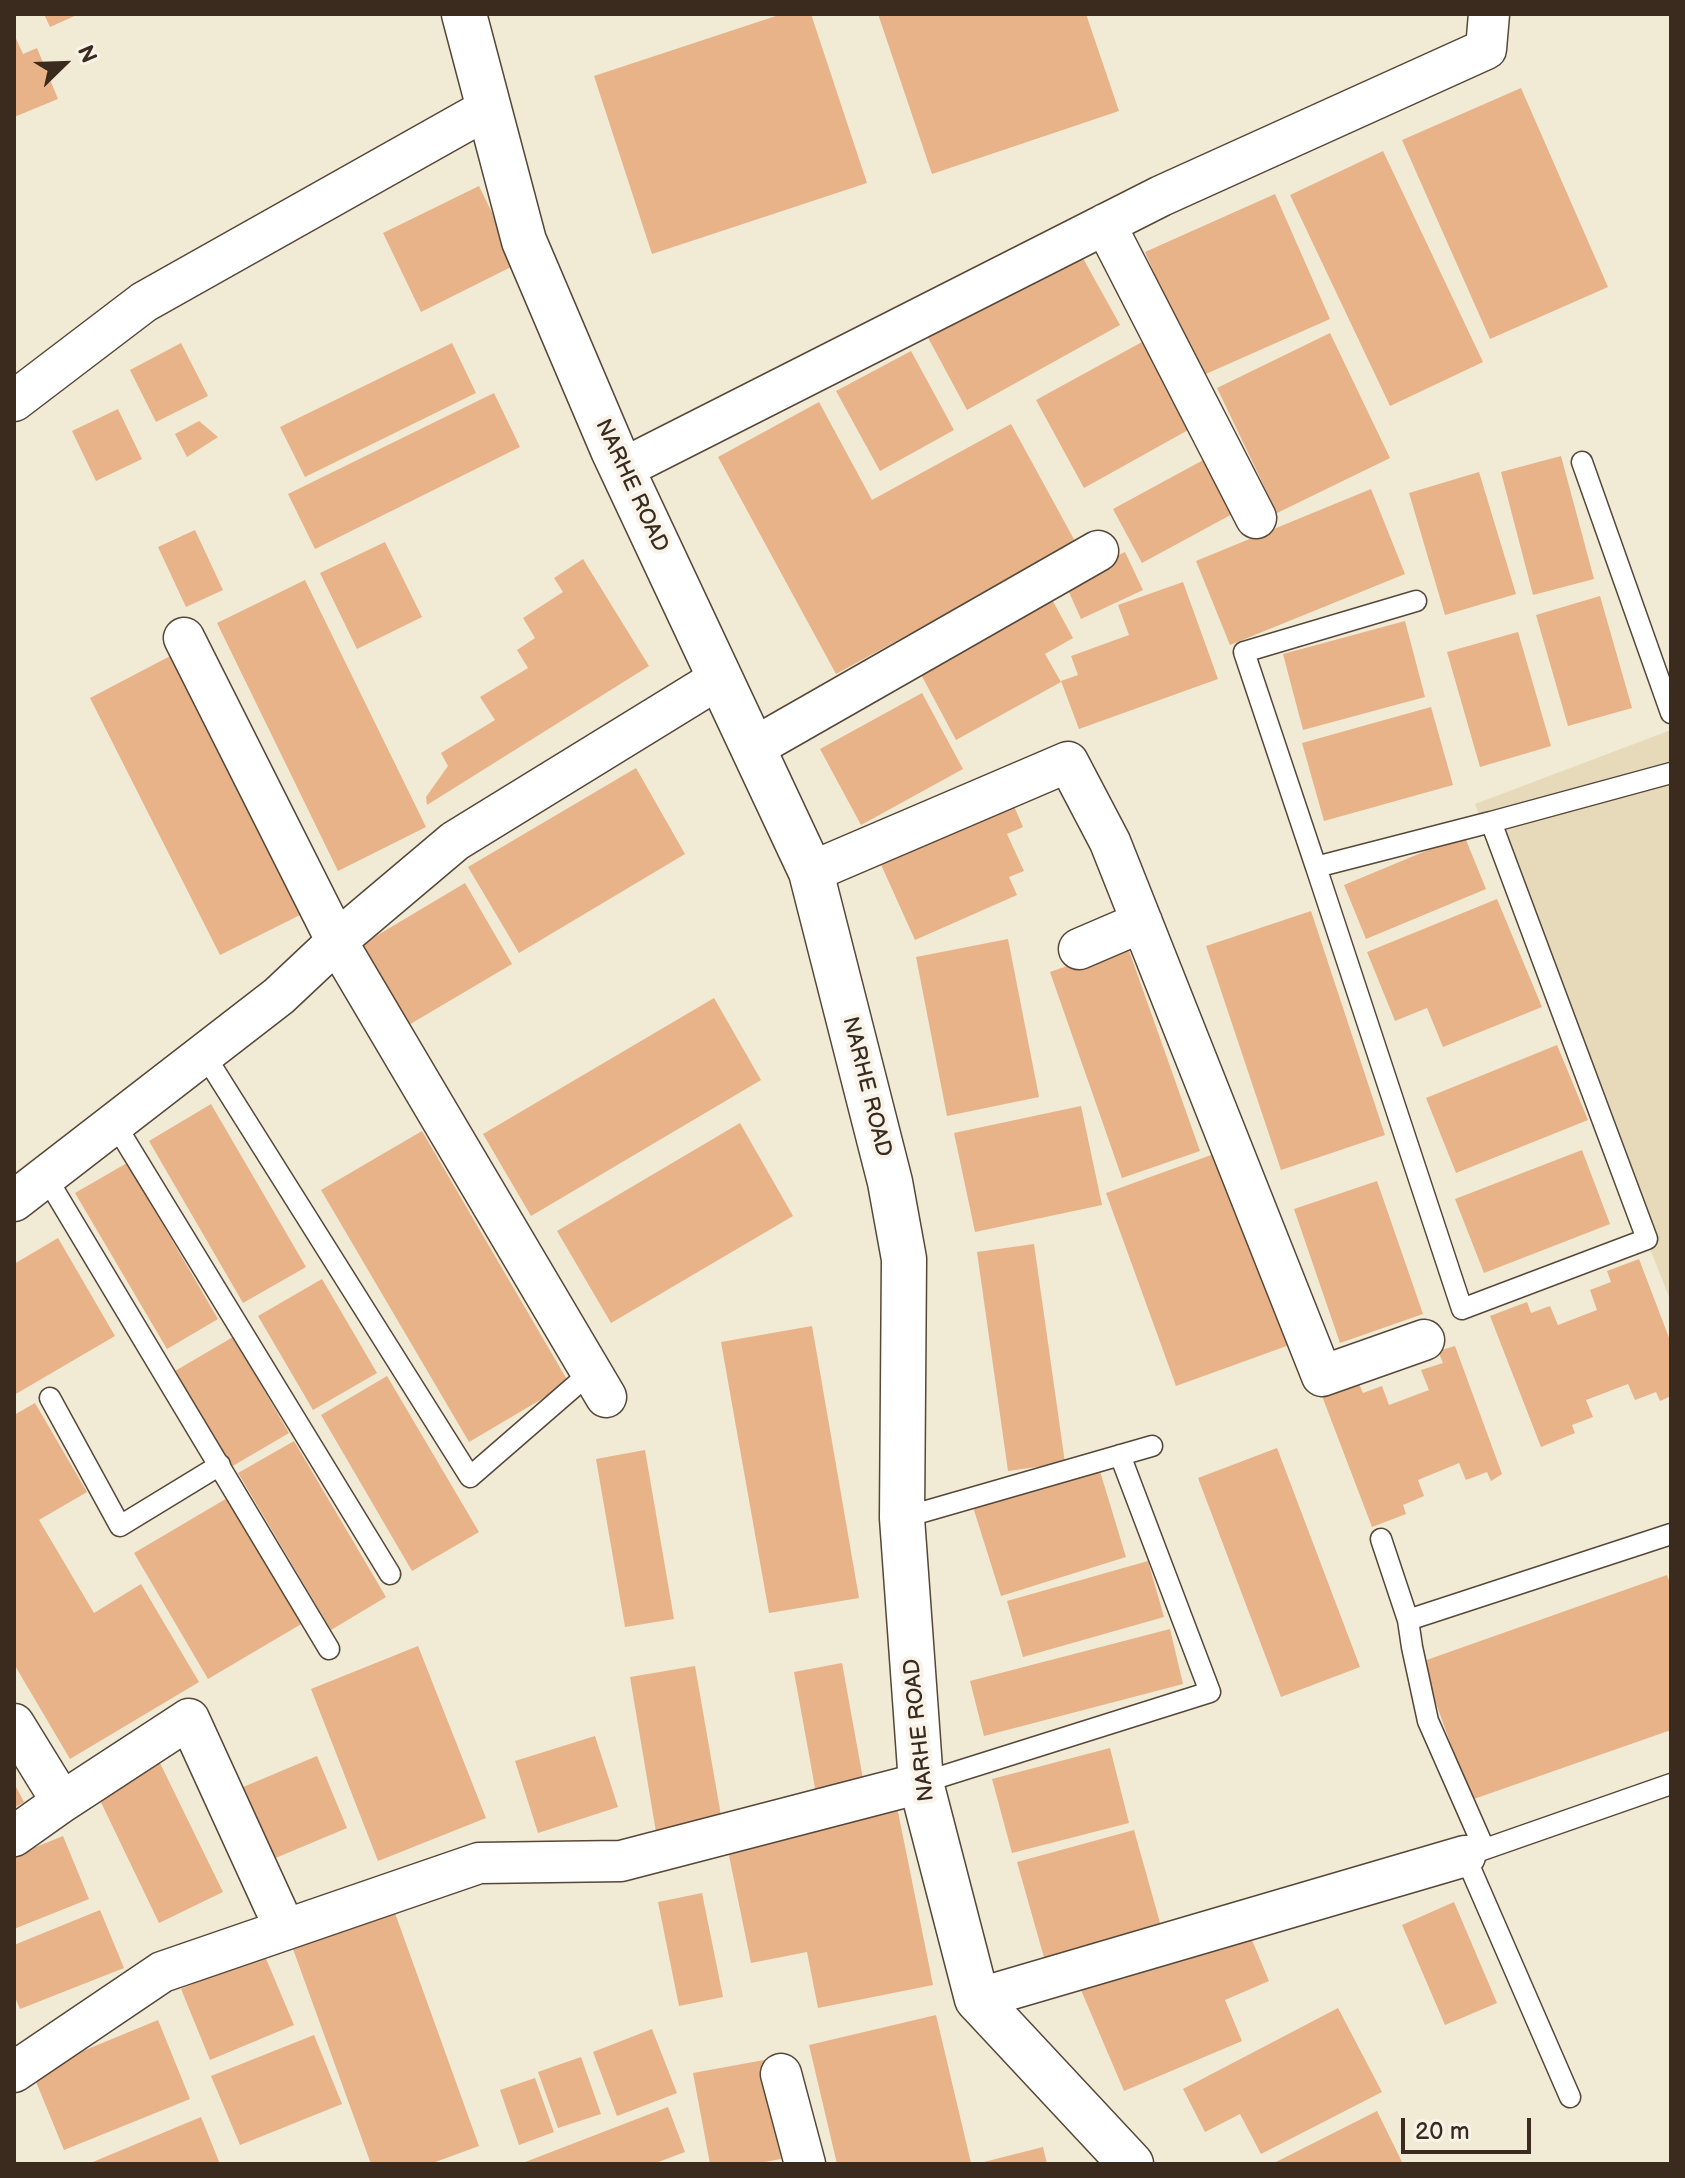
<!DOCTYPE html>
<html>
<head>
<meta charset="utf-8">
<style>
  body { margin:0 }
  #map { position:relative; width:1685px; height:2178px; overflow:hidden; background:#f1ead4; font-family:"Balsamiq Sans",sans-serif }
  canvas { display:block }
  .frame { position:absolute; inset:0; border:16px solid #3b2a1e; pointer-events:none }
  .north { position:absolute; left:24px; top:24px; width:80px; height:80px; -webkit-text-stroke:6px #f7f3e8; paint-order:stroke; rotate:67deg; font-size:22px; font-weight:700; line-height:32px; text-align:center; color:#3b2a1e }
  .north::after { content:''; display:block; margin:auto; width:28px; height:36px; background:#3b2a1e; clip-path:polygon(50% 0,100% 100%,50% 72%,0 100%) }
  .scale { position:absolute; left:1401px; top:2118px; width:130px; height:36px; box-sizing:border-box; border:4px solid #3b2a1e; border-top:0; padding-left:10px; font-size:24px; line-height:28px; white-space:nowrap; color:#3b2a1e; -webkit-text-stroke:6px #f7f3e8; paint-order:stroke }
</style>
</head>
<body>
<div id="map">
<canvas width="1685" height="2178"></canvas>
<div class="frame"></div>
<div class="north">N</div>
<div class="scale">20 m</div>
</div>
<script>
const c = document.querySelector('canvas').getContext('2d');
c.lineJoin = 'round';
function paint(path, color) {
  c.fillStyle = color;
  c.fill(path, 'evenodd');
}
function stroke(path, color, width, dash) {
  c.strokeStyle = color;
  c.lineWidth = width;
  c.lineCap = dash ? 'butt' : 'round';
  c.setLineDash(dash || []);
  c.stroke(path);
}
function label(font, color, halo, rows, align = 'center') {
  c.font = font + ' "Balsamiq Sans",sans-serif';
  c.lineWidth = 8;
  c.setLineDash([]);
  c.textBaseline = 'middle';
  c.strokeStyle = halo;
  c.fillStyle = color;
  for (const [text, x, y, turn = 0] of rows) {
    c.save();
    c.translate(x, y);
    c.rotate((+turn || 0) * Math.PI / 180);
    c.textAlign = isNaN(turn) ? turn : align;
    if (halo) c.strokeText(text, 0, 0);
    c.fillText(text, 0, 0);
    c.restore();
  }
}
paint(new Path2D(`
  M1671 730V1302L1475 804Z`), '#e6daba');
paint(new Path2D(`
  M44 14H79L50 27Z
  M782 14H811L867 183 652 254 594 76Z
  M878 14H1086L1119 111 932 174Z
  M14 34 23 54 37 48 58 99 14 117Z
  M1521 88 1608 287 1490 339 1402 140Z
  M1383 151 1483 362 1390 406 1290 195Z
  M479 186 517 264 421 312 383 233Z
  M1275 194 1330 319 1199 377 1145 252Z
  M1079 251 1120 325 967 410 926 334Z
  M1330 333 1390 458 1277 513 1217 388Z
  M1142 342 1190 429 1084 488 1036 400Z
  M181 343 208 396 156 422 130 370Z
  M452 343 476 393 305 477 280 427Z
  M911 351 954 430 880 471 836 391Z
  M494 393 520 447 315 549 288 494Z
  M819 402 872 500 1011 424 1076 543 836 674 718 457Z
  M118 409 142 459 96 481 72 431Z
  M199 421 218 437 187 457 175 434Z
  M1561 456 1594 579 1533 595 1501 472Z
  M1207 458 1236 512 1142 563 1113 509Z
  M1479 472 1516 594 1445 615 1409 493Z
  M1371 489 1405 574 1230 645 1196 561Z
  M195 530 223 590 186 607 158 547Z
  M385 542 422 617 357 649 320 573Z
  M1125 552 1143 590 1081 619 1064 581Z
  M583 559 649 666 427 805 426 797 448 766 441 753 495 720 480 697 528 668 517 650 535 638 523 618 563 592 554 578Z
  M305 580 426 827 338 871 217 623Z
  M1183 582 1218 679 1079 729 1061 681 1078 675 1071 656 1129 635 1118 605Z
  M1049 594 1073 638 1045 654 1061 682 956 740 917 667Z
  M1600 596 1632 708 1568 726 1536 615Z
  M1405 621 1425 697 1303 730 1283 654Z
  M1518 632 1551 746 1480 767 1447 652Z
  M176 653 308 911 220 955 90 698Z
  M922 693 963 769 861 825 820 749Z
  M1431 707 1453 785 1324 821 1302 743Z
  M636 768 685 854 519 953 468 867Z
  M1011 799 1023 827 1007 834 1024 871 1009 877 1017 895 915 940 878 858Z
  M1464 835 1486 889 1366 939 1344 885Z
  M465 883 512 964 407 1026 361 945Z
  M1497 899 1542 1007 1443 1047 1427 1008 1395 1021 1367 952Z
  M1311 911 1385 1135 1281 1170 1206 946Z
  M1008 939 1039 1097 947 1116 916 957Z
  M1127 945 1200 1151 1122 1178 1050 972Z
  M714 998 761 1080 531 1216 483 1134Z
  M1557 1045 1588 1120 1456 1173 1426 1098Z
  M211 1104 306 1267 243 1303 149 1141Z
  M1081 1106 1102 1205 975 1232 954 1133Z
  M740 1123 793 1216 611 1323 557 1231Z
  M422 1131 569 1383 469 1442 321 1190Z
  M1225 1150 1295 1343 1176 1386 1106 1193Z
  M1582 1150 1610 1224 1484 1273 1455 1199Z
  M127 1163 218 1319 167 1349 75 1193Z
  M1377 1181 1423 1314 1340 1343 1294 1209Z
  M58 1238 115 1336 14 1395V1264Z
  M1034 1244 1065 1463 1008 1471 977 1252Z
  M1639 1259 1671 1343V1396L1660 1401 1656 1392 1635 1400 1628 1384 1586 1400 1593 1417 1572 1425 1575 1433 1541 1447 1490 1316 1527 1302 1531 1313 1550 1306 1558 1325 1597 1310 1590 1290 1611 1282 1607 1271Z
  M322 1279 377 1373 313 1410 258 1316Z
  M812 1326 859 1598 769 1613 721 1342Z
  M233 1337 289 1433 231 1467 175 1371Z
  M1455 1346 1502 1474 1491 1481 1487 1472 1466 1480 1459 1463 1418 1480 1424 1496 1403 1505 1406 1514 1372 1527 1322 1396 1358 1382 1363 1393 1382 1386 1389 1405 1429 1390 1421 1370 1443 1363 1438 1351Z
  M387 1376 479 1532 412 1571 321 1415Z
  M35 1403 87 1492 39 1520 94 1613 141 1584 199 1682 70 1759 14 1664V1415Z
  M294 1441 386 1597 331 1630 238 1473Z
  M1277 1448 1360 1667 1281 1697 1198 1478Z
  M645 1450 674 1619 625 1627 596 1459Z
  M1099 1468 1126 1557 1001 1596 973 1507Z
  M229 1497 303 1623 208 1679 134 1553Z
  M1148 1561 1164 1617 1023 1657 1007 1601Z
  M1667 1575 1671 1586V1730L1471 1800 1421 1662Z
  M1170 1629 1183 1684 984 1736 970 1681Z
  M418 1646 486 1818 378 1861 311 1689Z
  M842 1663 865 1790 817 1799 794 1672Z
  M695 1666 724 1833 658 1844 630 1677Z
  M595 1736 618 1807 538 1833 515 1761Z
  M1110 1748 1129 1823 1012 1853 992 1779Z
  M317 1756 347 1828 266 1862 236 1790Z
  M159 1761 223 1892 159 1923 96 1792Z
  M14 1783 24 1802 14 1808Z
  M897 1807 933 1985 818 2008 807 1952 751 1963 726 1841Z
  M1134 1830 1162 1930 1045 1961 1017 1862Z
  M63 1836 89 1899 14 1929V1856Z
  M702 1893 723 1997 679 2006 658 1902Z
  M391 1902 479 2146 430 2164H371L289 1938Z
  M1454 1902 1497 2003 1445 2025 1402 1925Z
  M100 1910 124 1968 20 2009 14 1995V1945Z
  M1244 1921 1269 1981 1225 2000 1242 2041 1124 2091 1081 1990Z
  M264 1954 294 2025 210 2060 181 1989Z
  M1338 2008 1382 2092 1261 2154 1240 2114 1205 2132 1183 2089Z
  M936 2015 971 2163 837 2164 809 2045Z
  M158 2020 190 2099 64 2150 32 2072Z
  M652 2029 677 2093 617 2116 593 2052Z
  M314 2035 342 2104 240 2145 211 2076Z
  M581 2057 601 2114 558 2128 538 2072Z
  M764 2060 781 2159 754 2164H710L693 2073Z
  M535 2078 554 2132 519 2145 500 2090Z
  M668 2107 685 2152 653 2164H520Z
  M1377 2111 1403 2164H1272Z
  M201 2117 220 2164H88Z
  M1043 2147 1047 2164H980V2163Z`), '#e8b389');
const lane = new Path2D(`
  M1582 462 1671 713
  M1491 822 1316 867 1462 1309 1647 1239 1491 822 1671 773
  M1316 867 1244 652 1416 601
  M204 1054 470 1477 591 1372
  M115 1124 390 1574
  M46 1177 329 1649
  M50 1398 120 1526 220 1465
  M902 1518 1152 1446
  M1381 1539 1408 1620
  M921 1783 1210 1692 1120 1455
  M1484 1848 1428 1721 1412 1647 1408 1620 1671 1534
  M1570 2097 1465 1856 1671 1784`);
const street = new Path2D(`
  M1105 224 1256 518
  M14 401 144 302 489 108
  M622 469 1161 196 1486 49 1489 14
  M184 638 337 942 606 1397
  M753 748 1098 551
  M811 872 1068 762 1110 842 1322 1376 1424 1340
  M1079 949 1142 922
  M14 1201 279 996 346 933 455 841 720 678
  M14 1724 62 1802 189 1719 285 1929
  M14 1836 62 1802
  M977 1999 1465 1856
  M14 2072 162 1972 479 1863 621 1861 921 1783
  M781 2074 805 2164`);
const secondary = new Path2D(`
  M464 14 524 241 613 450 811 872 890 1182 904 1259 902 1518 921 1783 977 1999 1131 2164`);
stroke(lane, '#564739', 23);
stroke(street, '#564739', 43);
stroke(secondary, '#564739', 47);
stroke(lane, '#fff', 20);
stroke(street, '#fff', 40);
stroke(secondary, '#fff', 44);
label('22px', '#3b2a1e', '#f7f3e8', [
  ["NARHE ROAD",631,486,65],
  ["NARHE ROAD",866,1087,76],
  ["NARHE ROAD",920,1730,-96]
]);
</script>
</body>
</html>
